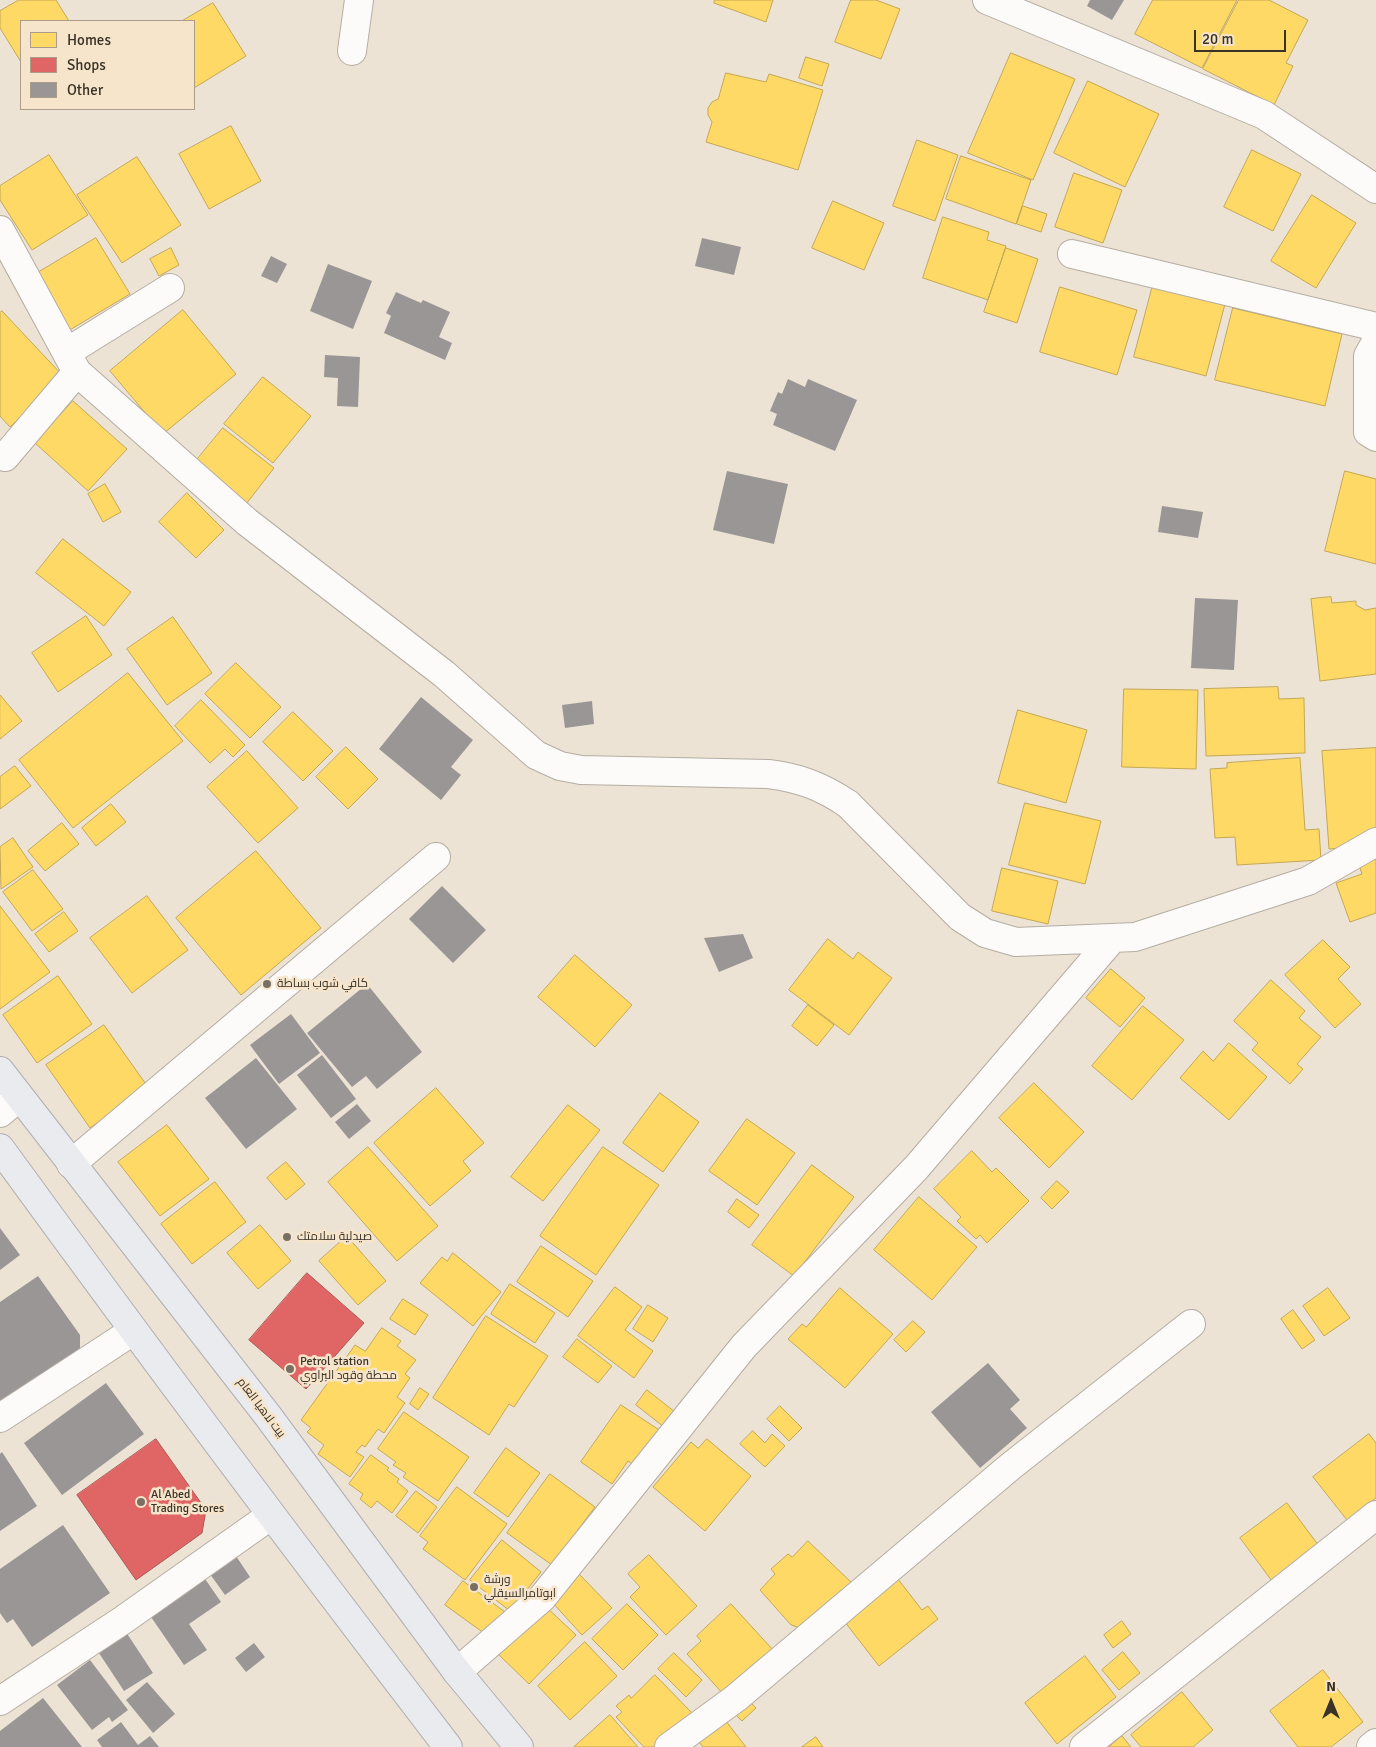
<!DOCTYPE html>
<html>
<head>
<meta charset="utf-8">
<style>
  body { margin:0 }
  #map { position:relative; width:1376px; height:1747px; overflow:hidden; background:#ede3d5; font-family:Signika,sans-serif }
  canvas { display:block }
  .legend { position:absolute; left:20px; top:20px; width:175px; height:90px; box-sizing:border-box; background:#f7e5cb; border:1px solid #ab9d89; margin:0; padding:6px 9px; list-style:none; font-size:15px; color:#393227 }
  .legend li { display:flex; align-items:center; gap:10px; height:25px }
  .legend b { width:25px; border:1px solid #ab9d89 }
  .north { position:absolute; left:1306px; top:1677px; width:50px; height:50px; -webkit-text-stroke:4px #f7e5cb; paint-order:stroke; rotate:0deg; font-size:14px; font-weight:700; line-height:20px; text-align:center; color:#393227 }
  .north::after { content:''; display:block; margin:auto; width:18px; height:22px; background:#393227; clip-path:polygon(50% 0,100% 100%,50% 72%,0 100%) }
  .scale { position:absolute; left:1194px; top:30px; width:92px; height:22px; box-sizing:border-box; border:2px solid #393227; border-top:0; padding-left:6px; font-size:15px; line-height:18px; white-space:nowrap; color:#393227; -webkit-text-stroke:4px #f7e5cb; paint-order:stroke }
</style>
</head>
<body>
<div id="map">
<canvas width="1376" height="1747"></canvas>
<ul class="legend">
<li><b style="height:14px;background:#ffd966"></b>Homes</li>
<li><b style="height:14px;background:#e06666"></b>Shops</li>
<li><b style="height:14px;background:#9a9695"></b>Other</li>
</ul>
<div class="north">N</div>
<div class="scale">20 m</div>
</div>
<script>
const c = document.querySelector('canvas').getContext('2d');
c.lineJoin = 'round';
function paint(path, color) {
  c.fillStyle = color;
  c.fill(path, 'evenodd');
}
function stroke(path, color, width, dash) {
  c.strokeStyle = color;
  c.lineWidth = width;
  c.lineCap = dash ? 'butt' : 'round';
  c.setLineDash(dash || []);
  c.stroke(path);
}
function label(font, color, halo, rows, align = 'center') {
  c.font = font + ' Signika,Cairo,sans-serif';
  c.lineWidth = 5;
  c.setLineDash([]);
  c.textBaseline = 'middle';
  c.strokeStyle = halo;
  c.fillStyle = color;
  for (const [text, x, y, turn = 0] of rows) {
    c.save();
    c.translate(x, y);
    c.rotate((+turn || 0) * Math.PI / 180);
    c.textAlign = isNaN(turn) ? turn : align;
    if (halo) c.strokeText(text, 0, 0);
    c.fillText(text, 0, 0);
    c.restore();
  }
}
const homes = new Path2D(`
  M19 0H56L69 21H21V62L0 28V11Z
  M715 0H773L766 22 714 3Z
  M851 0H876L900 9 881 59 835 42Z
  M1153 0H1237L1202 68 1135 34Z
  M1239 0H1269L1308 20 1286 63 1293 66 1274 105 1203 69Z
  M213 3 246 56 194 88V21H182Z
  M1011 53 1075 79 1033 180 968 153Z
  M806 57 829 64 822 86 799 78Z
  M726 73 766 82 769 74 823 90 798 170 706 142 712 122 708 115V108L712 102 718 99Z
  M1088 81 1159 114 1125 187 1054 153Z
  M231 126 261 181 209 209 179 154Z
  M917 140 958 155 935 221 893 206Z
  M1252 150 1301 174 1273 231 1224 207Z
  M49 155 88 215 32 250 0 200V186Z
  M961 156 1031 180 1016 224 946 199Z
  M137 157 181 225 122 263 77 195Z
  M1074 173 1122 190 1103 243 1055 227Z
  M1312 195 1356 223 1316 288 1271 261Z
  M833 201 884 223 864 270 812 248Z
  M1023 206 1047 214 1041 232 1017 224Z
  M943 217 989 232 987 240 1006 246 988 300 923 278Z
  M96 238 130 294 68 331 34 275Z
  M171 248 179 265 159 276 150 259Z
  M1006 248 1038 259 1017 323 984 312Z
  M1153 285 1225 304 1206 376 1134 357Z
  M1060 287 1137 310 1117 375 1040 352Z
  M1233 308 1342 334 1325 406 1215 380Z
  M183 310 236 374 163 434 110 371Z
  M2 311 64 377 10 427 0 416V313Z
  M263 377 311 416 273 463 224 424Z
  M73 401 127 449 88 491 35 443Z
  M223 428 274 468 243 508 191 467Z
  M1345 471 1376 479V564L1325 551Z
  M105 484 121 512 103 522 88 494Z
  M187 493 224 530 196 558 159 522Z
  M63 539 131 592 104 626 36 573Z
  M1331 597 1332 603 1356 601V605L1365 610 1376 608V674L1320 681 1311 599Z
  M86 616 112 655 58 692 32 653Z
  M173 617 212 673 167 705 127 649Z
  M236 663 281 707 250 738 205 694Z
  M128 673 183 741 73 828 19 760Z
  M1278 687 1279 699 1304 698 1305 753 1206 756 1204 689Z
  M1124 689 1198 690 1196 769 1122 767Z
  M0 695 22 721 0 739Z
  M201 700 245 745 233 757 225 749 210 763 175 726Z
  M1018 710 1087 730 1066 803 998 783Z
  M293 712 333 751 303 781 263 742Z
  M346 747 378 779 348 809 316 777Z
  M1376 748V837L1360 847 1329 849 1322 751Z
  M247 751 298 808 258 843 207 787Z
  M1300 758 1305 830 1319 829 1321 860 1237 865 1235 837 1215 838 1210 769 1227 768V763Z
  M15 766 31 786 0 809V777Z
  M1025 803 1101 821 1085 884 1009 865Z
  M111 804 126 822 96 846 82 828Z
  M62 823 79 844 45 871 28 851Z
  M13 838 33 867 1 889 0 847Z
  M256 851 321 928 241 995 176 918Z
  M1376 859V913L1350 922 1336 883 1362 874 1359 865Z
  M1002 868 1058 881 1048 924 992 911Z
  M33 870 63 909 32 931 3 892Z
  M147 896 188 950 132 993 90 938Z
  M0 906 50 972 0 1009Z
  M64 912 78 931 49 952 35 934Z
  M828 939 853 959 858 952 892 978 849 1035 789 990Z
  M1323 940 1350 967 1338 979 1361 1004 1335 1028 1285 975Z
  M575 955 632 1005 595 1047 538 997Z
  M1111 969 1145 998 1120 1027 1086 998Z
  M58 976 92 1024 37 1063 3 1015Z
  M1271 980 1305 1011 1299 1018 1321 1037 1297 1064 1303 1069 1290 1084 1252 1050 1258 1043 1234 1021Z
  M808 1005 834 1025 817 1046 792 1026Z
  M1143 1006 1184 1040 1132 1100 1092 1066Z
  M104 1025 148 1087 90 1128 46 1065Z
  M1229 1043 1267 1077 1229 1120 1180 1078 1203 1051 1213 1061Z
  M1034 1083 1084 1132 1049 1168 999 1118Z
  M436 1088 484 1143 463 1161 471 1171 430 1206 374 1143Z
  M660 1093 699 1122 663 1172 623 1143Z
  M568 1105 600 1130 543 1201 511 1177Z
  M747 1119 795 1153 757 1205 709 1171Z
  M167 1125 209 1179 160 1216 118 1162Z
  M368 1147 438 1226 397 1261 328 1182Z
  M603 1147 659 1185 596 1275 540 1236Z
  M972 1151 992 1172 996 1168 1029 1201 987 1243 980 1235 976 1239 957 1221 961 1217 934 1189Z
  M286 1162 305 1184 286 1200 267 1178Z
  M812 1165 854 1197 794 1276 752 1245Z
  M1057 1181 1069 1192 1052 1209 1041 1198Z
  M215 1182 246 1222 192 1264 161 1224Z
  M919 1197 977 1247 932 1300 874 1250Z
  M737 1199 759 1215 749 1228 728 1212Z
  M260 1225 291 1261 258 1289 227 1253Z
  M347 1236 386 1281 358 1305 319 1261Z
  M541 1246 593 1281 568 1317 517 1282Z
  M453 1253 501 1292 473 1326 420 1283 442 1257 447 1261Z
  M510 1284 555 1313 535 1343 491 1314Z
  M615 1287 642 1307 625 1330 653 1351 634 1378 578 1336Z
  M840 1288 893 1334 845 1388 788 1339 802 1324 806 1327Z
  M1328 1288 1350 1318 1324 1336 1303 1306Z
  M403 1299 428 1315 415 1335 390 1319Z
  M648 1305 668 1318 653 1342 633 1329Z
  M1293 1310 1315 1340 1302 1349 1281 1319Z
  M486 1316 548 1356 514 1407 509 1404 489 1435 433 1398Z
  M913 1321 925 1332 906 1352 894 1340Z
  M382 1328 401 1341 397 1346 416 1360 405 1374 410 1378 397 1397 405 1403 384 1433 378 1429 365 1447 362 1445 356 1452 364 1457 350 1477 318 1454 324 1445 307 1432 311 1428 301 1420 355 1345 365 1351Z
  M577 1339 612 1366 598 1383 563 1357Z
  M420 1388 429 1394 418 1410 410 1404Z
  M647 1390 675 1412 664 1427 636 1405Z
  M621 1405 664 1433 639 1469 628 1461 612 1484 581 1462Z
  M780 1406 802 1428 789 1441 767 1419Z
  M404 1412 469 1457 438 1501 403 1477 406 1473 393 1465 396 1462 378 1449Z
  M753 1431 765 1443 772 1434 785 1446 765 1467 740 1444Z
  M1369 1434 1376 1443V1498L1347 1520 1313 1477Z
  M707 1439 751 1476 705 1531 653 1487 691 1442 698 1448Z
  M506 1448 540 1473 508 1517 474 1493Z
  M371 1455 389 1468 387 1470 399 1479 397 1482 408 1491 392 1513 377 1501 371 1508 360 1499 363 1494 349 1484Z
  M550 1474 595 1507 552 1565 507 1533Z
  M457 1487 507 1524 465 1580 423 1549 428 1542 420 1536Z
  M416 1491 437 1507 418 1533 396 1516Z
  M1287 1503 1319 1546 1272 1581 1240 1538Z
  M502 1540 541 1572 510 1611 470 1580Z
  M808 1541 852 1583 804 1629 791 1625 760 1590 775 1574 771 1569 788 1554 792 1557Z
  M649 1555 697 1606 666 1635 630 1597 640 1587 628 1574Z
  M579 1574 612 1608 582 1635 551 1601Z
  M894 1574 922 1610 928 1606 938 1619 879 1666 841 1617Z
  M463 1581 505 1612 488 1636 445 1605Z
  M627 1604 658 1635 623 1670 592 1639Z
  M731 1604 774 1651 725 1696 687 1654 701 1641 697 1636Z
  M544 1605 576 1635 529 1684 497 1653Z
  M1122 1621 1131 1634 1113 1648 1104 1635Z
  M585 1642 617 1676 570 1720 538 1686Z
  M1123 1652 1140 1673 1119 1690 1102 1670Z
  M674 1653 702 1680 686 1697 658 1669Z
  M1085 1656 1116 1697 1057 1744 1025 1703Z
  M1323 1670 1363 1722 1331 1747H1298L1270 1711Z
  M655 1675 694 1715 661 1747H644L616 1717 622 1712 616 1706 629 1695 631 1698Z
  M1182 1692 1213 1730 1193 1747H1141L1131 1735Z
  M744 1696 756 1708 742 1721 730 1709Z
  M610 1715 638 1747H574Z
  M722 1716 746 1747H703L695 1737Z
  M1122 1736 1131 1747H1109Z
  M816 1737 823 1747H802Z`);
paint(homes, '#ffd966');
stroke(homes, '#c4a753', 1);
const shops = new Path2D(`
  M307 1273 364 1323 306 1389 249 1340Z
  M156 1439 206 1510 202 1533 136 1580 77 1495Z`);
paint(shops, '#e06666');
stroke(shops, '#ae5653', 1);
paint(new Path2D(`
  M1090 0H1124L1112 20 1087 6Z
  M702 238 741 247 734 275 695 266Z
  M271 256 287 264 277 283 261 276Z
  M328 264 372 281 353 329 310 311Z
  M396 292 421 303 423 300 450 312 439 337 452 343 445 360 384 333 391 316 386 313Z
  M325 355 360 357 358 407 337 406 338 378 324 377Z
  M788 379 805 387 808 379 857 400 835 451 773 425 777 414 770 411 778 392 782 394Z
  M727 471 788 484 774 544 713 530Z
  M1162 506 1203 512 1198 538 1158 532Z
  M1195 598 1238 600 1234 670 1191 668Z
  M421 697 473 740 451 767 461 775 441 800 379 749Z
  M592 701 594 724 565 728 562 705Z
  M442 886 486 930 453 963 409 919Z
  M743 934 753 958 719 972 704 938Z
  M367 984 422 1052 377 1089 366 1076 352 1087 307 1033Z
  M291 1014 320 1053 279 1084 250 1045Z
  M322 1055 356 1099 331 1118 297 1075Z
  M256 1058 297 1109 246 1149 205 1098Z
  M357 1104 371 1121 349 1139 335 1122Z
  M0 1228 20 1255 0 1270Z
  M38 1276 80 1335V1351L0 1407V1302Z
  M988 1363 1020 1400 1010 1409 1027 1428 980 1468 931 1412Z
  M106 1383 144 1434 62 1495 24 1443Z
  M2 1452 37 1506 0 1531V1454Z
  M63 1525 110 1593 32 1647 13 1619 7 1623 0 1613V1569Z
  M236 1556 250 1577 225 1595 210 1574Z
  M203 1576 221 1602 189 1624 207 1650 184 1665 149 1614Z
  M126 1632 153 1673 124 1691 97 1650Z
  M254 1643 265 1657 246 1672 235 1658Z
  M90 1660 128 1710 112 1722 109 1717 92 1730 57 1685Z
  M147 1682 175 1714 153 1733 126 1700Z
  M43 1698 82 1747H0V1731Z
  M121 1722 138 1745 150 1736 159 1747H102L97 1740Z`), '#9a9695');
const minor = new Path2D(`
  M987 0 1264 115 1376 189
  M352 51 359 0
  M0 230 77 372 247 522 444 674 536 755 560 766 581 770 768 774C800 778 821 786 848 804L960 917 985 933 1016 942 1135 937 1308 881 1376 842
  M1072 254 1376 327
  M1376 342 1368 356V432L1376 437
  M67 352 170 288
  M5 457 77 372
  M0 1113 19 1097
  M71 1164 436 857
  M0 1418 133 1331
  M457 1672 542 1598 744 1346 916 1168 1113 938
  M0 1701 123 1620 270 1516
  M669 1747 736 1698 1011 1466 1191 1324
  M1084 1747 1376 1515
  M1371 1747 1376 1743`);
const major = new Path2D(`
  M0 1071 268 1416 457 1672 519 1747
  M0 1148C147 1350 296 1549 448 1747`);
stroke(minor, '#b5ada2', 30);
stroke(major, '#afaeb2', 30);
stroke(minor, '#fcfbf9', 28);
stroke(major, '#eaebee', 28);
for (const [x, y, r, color] of [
  [267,984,5,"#787064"],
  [287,1237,5,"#787064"],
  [290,1369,5,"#787064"],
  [141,1502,5,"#787064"],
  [474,1587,5,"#787064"]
]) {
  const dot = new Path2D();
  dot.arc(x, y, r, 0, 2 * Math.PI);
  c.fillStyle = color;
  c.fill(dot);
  stroke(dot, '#f7e5cb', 2);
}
label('12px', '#393227', '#f7e5cb', [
  ["كافي شوب بساطة",277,984],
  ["صيدلية سلامتك",297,1237],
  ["Petrol station",300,1362],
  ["محطة وقود البراوي",300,1376],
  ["Al Abed",151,1495],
  ["Trading Stores",151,1509],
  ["ورشة",484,1580],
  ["ابوتامرالسيقلي",484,1594]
], 'left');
label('12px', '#393227', '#f7e5cb', [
  ["بيت لاهيا العام",261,1408,53]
]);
</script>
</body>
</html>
